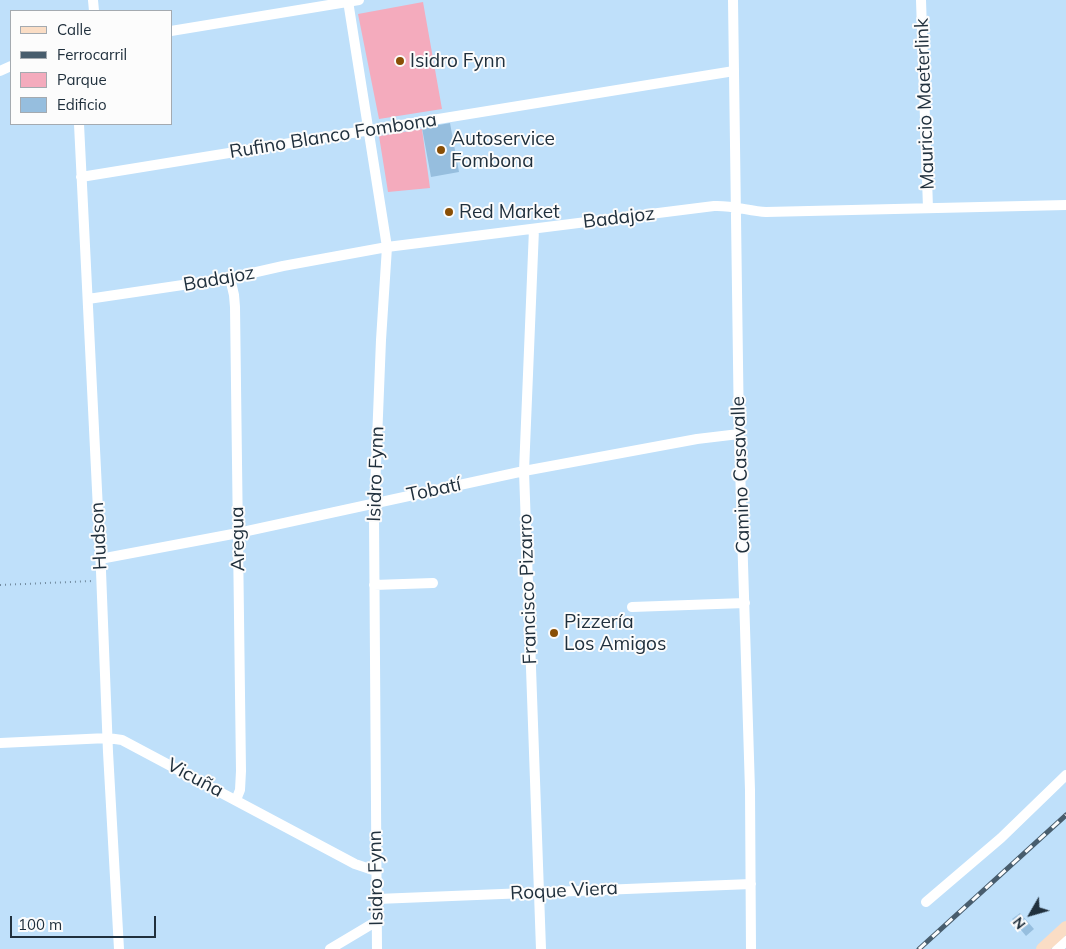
<!DOCTYPE html>
<html>
<head>
<meta charset="utf-8">
<style>
  body { margin:0 }
  #map { position:relative; width:1066px; height:949px; overflow:hidden; background:#bfe0fa; font-family:Mulish,sans-serif }
  canvas { display:block }
  .legend { position:absolute; left:10px; top:10px; width:162px; height:115px; box-sizing:border-box; background:#fcfcfc; border:1px solid #a4aab0; margin:0; padding:6px 9px; list-style:none; font-size:15px; color:#20303d }
  .legend li { display:flex; align-items:center; gap:10px; height:25px }
  .legend b { width:25px; border:1px solid #a4aab0 }
  .north { position:absolute; left:1006px; top:889px; width:50px; height:50px; -webkit-text-stroke:4px #fcfcfc; paint-order:stroke; rotate:232deg; font-size:14px; font-weight:700; line-height:20px; text-align:center; color:#20303d }
  .north::after { content:''; display:block; margin:auto; width:18px; height:22px; background:#20303d; clip-path:polygon(50% 0,100% 100%,50% 72%,0 100%) }
  .scale { position:absolute; left:10px; top:916px; width:146px; height:22px; box-sizing:border-box; border:2px solid #20303d; border-top:0; padding-left:6px; font-size:15px; line-height:18px; white-space:nowrap; color:#20303d; -webkit-text-stroke:4px #fcfcfc; paint-order:stroke }
</style>
</head>
<body>
<div id="map">
<canvas width="1066" height="949"></canvas>
<ul class="legend">
<li><b style="height:6px;background:#faddc5"></b>Calle</li>
<li><b style="height:6px;background:#485d6d"></b>Ferrocarril</li>
<li><b style="height:14px;background:#f4abbd"></b>Parque</li>
<li><b style="height:14px;background:#96bede"></b>Edificio</li>
</ul>
<div class="north">N</div>
<div class="scale">100 m</div>
</div>
<script>
const c = document.querySelector('canvas').getContext('2d');
c.lineJoin = 'round';
function paint(path, color) {
  c.fillStyle = color;
  c.fill(path, 'evenodd');
}
function stroke(path, color, width, dash) {
  c.strokeStyle = color;
  c.lineWidth = width;
  c.lineCap = dash ? 'butt' : 'round';
  c.setLineDash(dash || []);
  c.stroke(path);
}
function label(font, color, halo, rows, align = 'center') {
  c.font = font + ' Mulish,sans-serif';
  c.lineWidth = 4;
  c.setLineDash([]);
  c.textBaseline = 'middle';
  c.strokeStyle = halo;
  c.fillStyle = color;
  for (const [text, x, y, turn = 0] of rows) {
    c.save();
    c.translate(x, y);
    c.rotate((+turn || 0) * Math.PI / 180);
    c.textAlign = isNaN(turn) ? turn : align;
    if (halo) c.strokeText(text, 0, 0);
    c.fillText(text, 0, 0);
    c.restore();
  }
}
paint(new Path2D(`
  M423 2 442 109 379 119 358 14Z
  M422 129 430 188 388 192 379 136Z`), '#f4abbd');
paint(new Path2D(`
  M450 123 459 172 431 177 422 128Z
  M1020 913 1034 929 1026 936 1012 919Z`), '#96bede');
stroke(new Path2D(`
  M0 585 93 581`), '#728b9f', 2, [1, 4]);
stroke(new Path2D(`
  M93 0 94 11
  M733 0 739 434 750 790 751 949
  M921 0 928 208
  M348 1 387 247 381 340 374 515 377 949
  M171 31 359 0
  M0 71 11 66
  M79 124 101 571 108 752 119 949
  M81 177 734 71
  M534 229 524 471 541 949
  M230 278 234 295 235 307 241 771 240 790 236 800
  M88 299 230 278 283 266 387 247 714 206C732 205 749 211 766 212L1066 205
  M100 559 238 533 524 471 697 439 739 434
  M374 585 433 583
  M632 607 745 603
  M0 743 108 738 122 740 355 864 376 871
  M377 899 751 884
  M926 902 1001 838 1066 775
  M330 949 377 921
  M1057 949 1066 941`), '#fff', 10);
stroke(new Path2D(`
  M1042 949 1066 927`), '#faddc5', 12);
const rail = new Path2D(`
  M919 949 1066 815`);
stroke(rail, '#485d6d', 5);
stroke(rail, '#fcfcfc', 3, [9]);
for (const [x, y, r, color] of [
  [400,61,5,"#894f06"],
  [441,150,5,"#894f06"],
  [449,212,5,"#894f06"],
  [554,633,5,"#894f06"]
]) {
  const dot = new Path2D();
  dot.arc(x, y, r, 0, 2 * Math.PI);
  c.fillStyle = color;
  c.fill(dot);
  stroke(dot, '#fcfcfc', 2);
}
label('19px', '#20303d', '#fcfcfc', [
  ["Isidro Fynn",410,61],
  ["Autoservice",451,139],
  ["Fombona",451,161],
  ["Red Market",459,212],
  ["Pizzería",564,622],
  ["Los Amigos",564,644]
], 'left');
label('19px', '#20303d', '#fcfcfc', [
  ["Mauricio Maeterlink",925,104,-92],
  ["Rufino Blanco Fombona",333,136,-9],
  ["Badajoz",619,218,-7],
  ["Badajoz",219,279,-10],
  ["Isidro Fynn",376,474,-88],
  ["Camino Casavalle",741,475,-92],
  ["Tobatí",434,490,-12],
  ["Hudson",99,536,-93],
  ["Aregua",238,539,-91],
  ["Francisco Pizarro",528,589,-92],
  ["Vicuña",195,778,28],
  ["Isidro Fynn",376,878,-91],
  ["Roque Viera",564,891,-3]
]);
</script>
</body>
</html>
